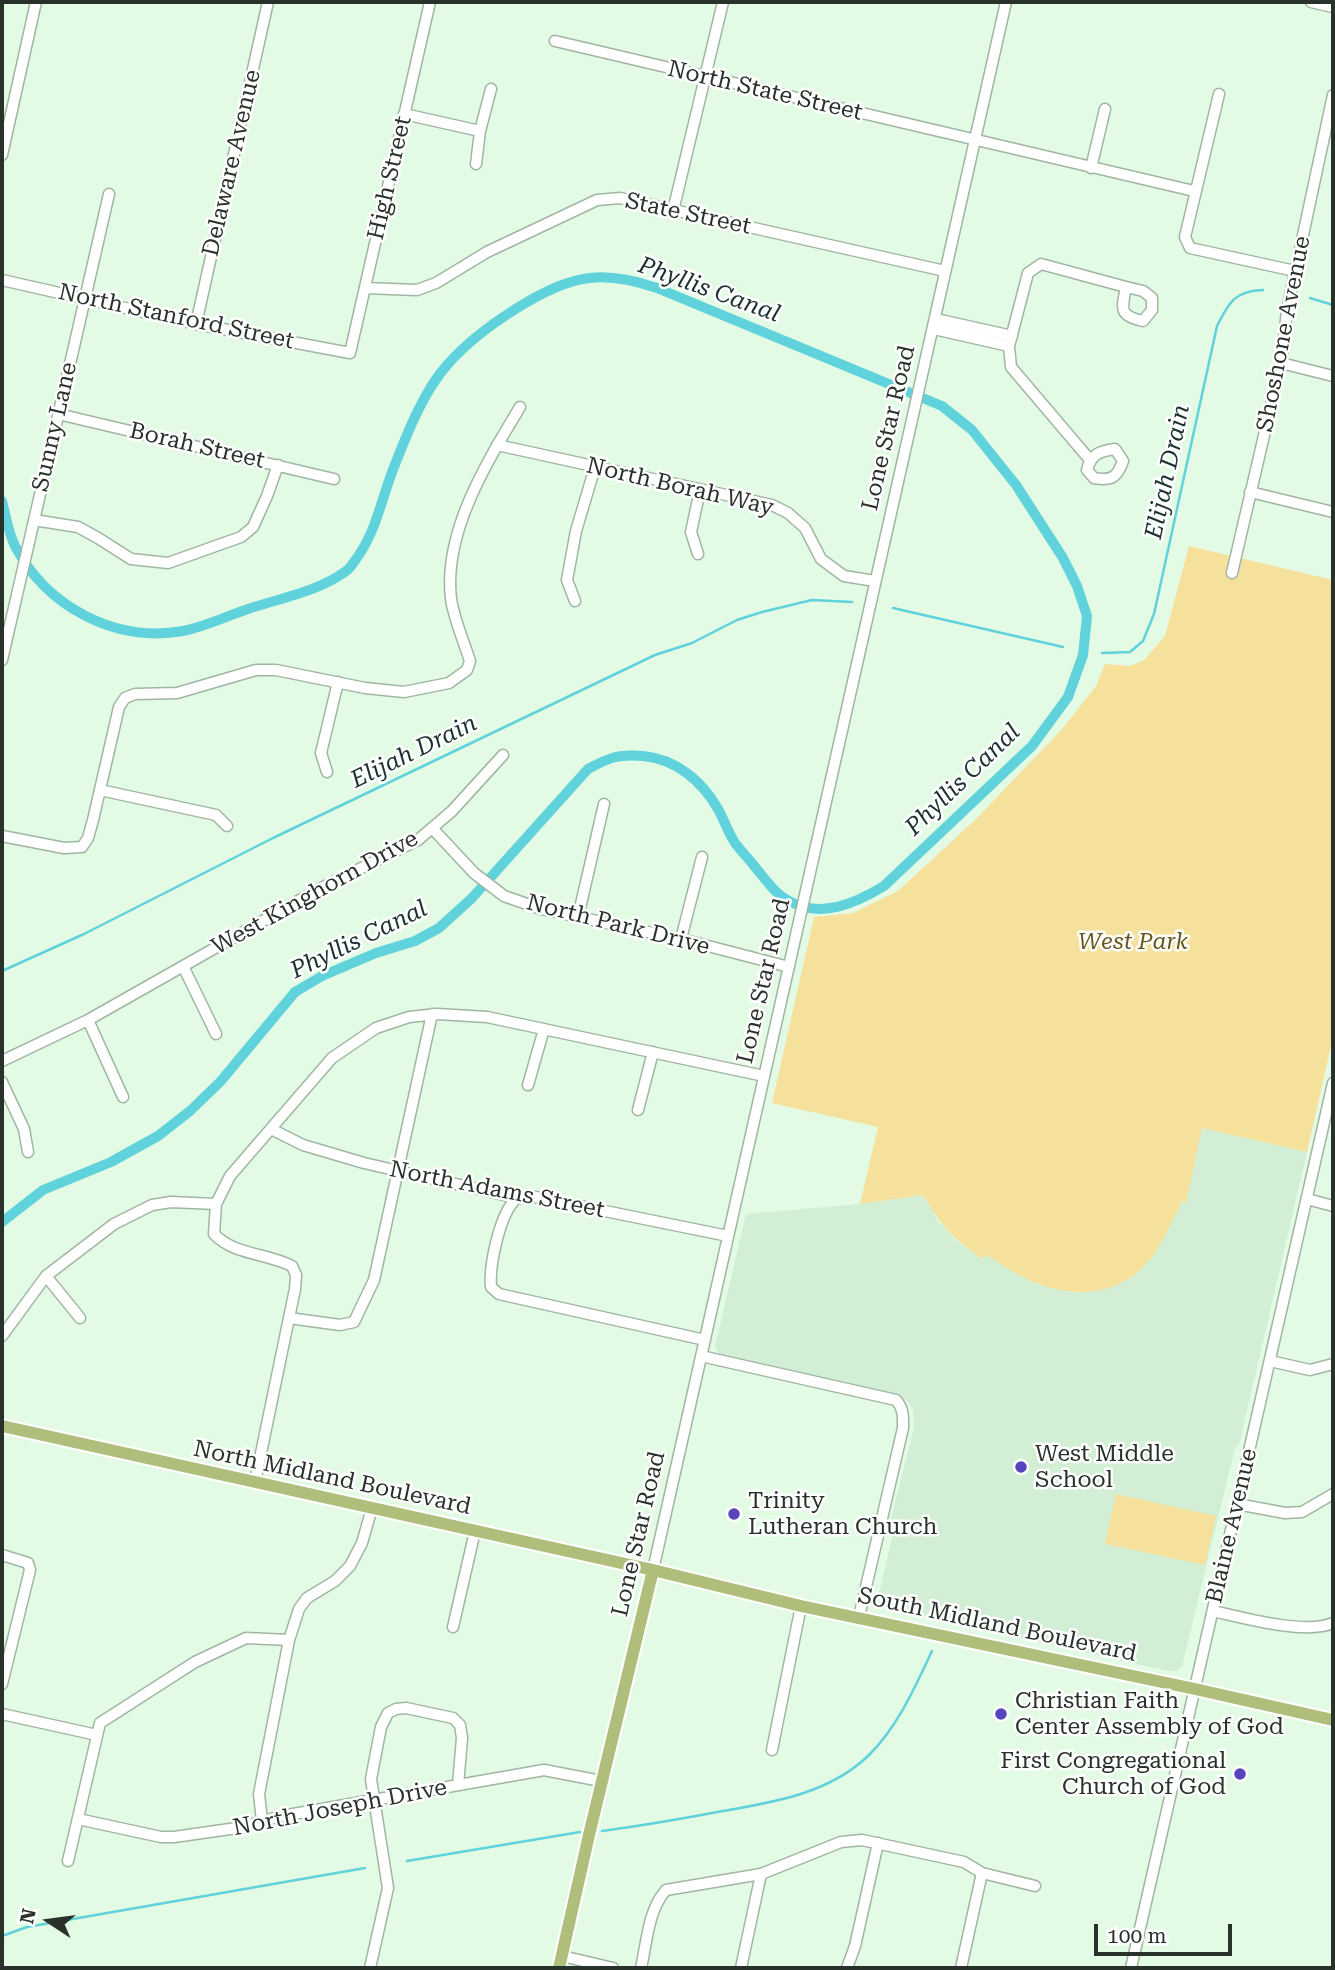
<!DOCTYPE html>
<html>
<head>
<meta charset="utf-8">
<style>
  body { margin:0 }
  #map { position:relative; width:1335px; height:1970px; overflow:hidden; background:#e3fbe5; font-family:"Roboto Serif",serif }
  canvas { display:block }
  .frame { position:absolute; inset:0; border:4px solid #29322a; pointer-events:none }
  .north { position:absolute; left:14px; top:1886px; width:70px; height:70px; -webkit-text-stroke:5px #fff; paint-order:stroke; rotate:283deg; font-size:19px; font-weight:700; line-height:28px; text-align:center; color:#29322a }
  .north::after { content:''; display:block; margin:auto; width:24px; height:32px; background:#29322a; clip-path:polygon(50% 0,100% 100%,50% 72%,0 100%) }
  .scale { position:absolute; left:1094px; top:1924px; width:138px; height:32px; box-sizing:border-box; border:4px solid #29322a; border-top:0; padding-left:9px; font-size:21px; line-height:24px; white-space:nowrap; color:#29322a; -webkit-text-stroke:5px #fff; paint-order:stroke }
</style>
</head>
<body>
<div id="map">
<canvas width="1335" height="1970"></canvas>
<div class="frame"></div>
<div class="north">N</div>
<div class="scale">100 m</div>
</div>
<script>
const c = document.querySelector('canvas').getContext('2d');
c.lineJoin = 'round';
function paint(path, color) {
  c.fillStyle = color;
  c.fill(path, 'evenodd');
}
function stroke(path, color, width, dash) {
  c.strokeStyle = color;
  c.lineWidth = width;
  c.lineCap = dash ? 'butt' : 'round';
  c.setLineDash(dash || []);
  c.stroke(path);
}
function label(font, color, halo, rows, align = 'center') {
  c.font = font + ' "Roboto Serif",serif';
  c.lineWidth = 5;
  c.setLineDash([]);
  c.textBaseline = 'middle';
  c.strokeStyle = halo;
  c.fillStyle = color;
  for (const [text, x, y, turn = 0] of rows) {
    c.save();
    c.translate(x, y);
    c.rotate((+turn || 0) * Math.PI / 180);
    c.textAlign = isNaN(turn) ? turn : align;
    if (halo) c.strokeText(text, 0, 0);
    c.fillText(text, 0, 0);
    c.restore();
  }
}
paint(new Path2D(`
  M1201 1128 1307 1152 1239 1445 1235 1448 1182 1666 1177 1671H1168L992 1632 881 1605 878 1598 892 1538 890 1523 914 1428 913 1410 908 1402 894 1394 722 1356 717 1351 715 1347 746 1214 860 1204 923 1195 937 1220 958 1242 983 1259 986 1255 1036 1284 1077 1293 1131 1278 1159 1247 1182 1201Z`), '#d2eed5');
paint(new Path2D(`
  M1189 546 1333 580V1037L1307 1152 1202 1128 1186 1203 1182 1201C1175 1216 1168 1231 1160 1245 1132 1292 1087 1301 1038 1284 1020 1277 1003 1265 986 1255L983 1259C954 1240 940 1225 923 1195L860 1204 878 1127 772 1103 814 917 853 913 898 891 976 819 1063 728 1096 686 1105 664 1130 666 1144 660 1165 636Z
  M1116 1494 1216 1516 1205 1565 1105 1544Z`), '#f6e19c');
stroke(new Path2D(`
  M1310 298 1333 305
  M893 608 1063 647
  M1102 653 1130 652 1143 641 1154 614 1217 326C1229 302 1235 291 1263 290
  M2 971 84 934 273 838 655 655 692 643 737 620 762 612 812 600 852 602
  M602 1831C639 1826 675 1820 712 1813 767 1803 827 1796 869 1755 898 1726 915 1687 932 1651
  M407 1861 580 1832
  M2 1936 27 1927 365 1868`), '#5fd2db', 2.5);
stroke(new Path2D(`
  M2 501C6 516 8 532 15 546 47 607 115 643 183 631 204 627 227 616 248 609 280 598 318 592 346 571 351 568 355 560 359 555 379 524 382 495 396 462 408 431 425 389 448 364 477 331 547 282 590 278 613 275 636 281 657 288L942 406 972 430 1016 485 1063 558 1077 586 1087 616 1083 655 1068 697 1032 746 884 886C856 903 821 919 789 901 775 894 765 879 755 867 749 859 741 851 735 843 728 832 724 820 718 809 702 781 676 759 643 756 619 754 610 757 588 769L472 898 439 928 415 941 376 953 322 976 295 992 220 1082 190 1111 158 1136 111 1162 43 1190 2 1222`), '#5fd2db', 10);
const minor = new Path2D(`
  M1311 2 1333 7
  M555 41 1194 191
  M1219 94 1185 237 1190 248 1295 271
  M404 114 480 131
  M2 155 36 2
  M476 164 480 131 491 89
  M1091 168 1105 109
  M673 211 723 2
  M2 280 196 324 350 353 430 2
  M1126 287 1143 291 1152 298V310L1143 321C1118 316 1122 308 1126 287Z
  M365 288 417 290 436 283 487 252 597 200 620 198 945 271
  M936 319 1012 336
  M196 324 268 2
  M934 329 1009 346
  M1281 363 1333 376
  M58 414 334 479
  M497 445 772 505 788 513 805 528 821 559 844 576 875 581
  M1115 449 1123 461C1117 478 1111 481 1094 478L1087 470C1091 454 1100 451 1115 449Z
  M1090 460 1011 367 1009 346 1028 273 1041 264 1126 287
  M1250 492 1333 512
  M34 520 78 527 98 538 131 559 168 563 241 537 253 527 267 496 278 465
  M698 554 691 532 700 490
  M1232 573 1282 358 1287 310 1333 95
  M575 601 567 580 576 531 595 467
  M2 660 109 194
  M327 772 321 753 338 682
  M100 790 216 815 227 826
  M432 828 474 873 504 896 541 909 681 939 789 967
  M2 836 64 848 82 847 88 838 93 820 119 707 125 698 135 694 177 693 256 670H276L365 688 404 692 449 683 467 670 470 661C464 642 454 619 451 599 443 532 487 462 520 407
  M578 917 604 804
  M681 939 702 857
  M183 966 216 1034
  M88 1020 123 1097
  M2 1061 88 1020 321 888 418 840 452 811 503 755
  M2 1082 24 1129 28 1152
  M528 1085 544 1029
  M638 1110 653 1052
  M271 1129 303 1145 364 1163 517 1198 536 1197 728 1236
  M517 1198C500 1212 489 1265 491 1287L499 1294 705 1340
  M1307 1199 1333 1206
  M46 1276 80 1318
  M289 1318 340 1325 354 1322 374 1280 432 1014
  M2 1336 46 1276 114 1224 152 1205 171 1202 216 1204
  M701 1356 896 1400C904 1409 903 1417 903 1428L859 1617
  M1270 1361 1310 1370 1333 1364
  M255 1482 295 1289 296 1275 292 1266C266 1253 234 1255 214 1234L216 1204 230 1176 332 1058 376 1028 409 1017 437 1014 487 1017 764 1076
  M1237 1504 1285 1513 1302 1512 1333 1494
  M2 1555 28 1563 30 1570 2 1684
  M653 1570 1006 2
  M1213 1611C1244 1618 1305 1635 1333 1623
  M453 1627 475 1531
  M2 1714 97 1735
  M772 1750 801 1606
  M78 1819 161 1837H174L237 1828 282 1816 544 1770 601 1781
  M262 1821 259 1794 289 1640 299 1609 307 1598 335 1581 350 1566 362 1543 372 1508
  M68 1861 100 1723 195 1662 246 1638 289 1640
  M562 1956 613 1968
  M370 1968 388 1888 371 1779 381 1727 388 1713 396 1709 406 1708 453 1718 460 1725 462 1738 458 1785
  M641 1968C647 1942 648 1910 666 1890L761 1874 841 1842 862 1840 964 1862 982 1873 1035 1886
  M741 1968 761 1874
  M847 1968 855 1946 878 1843
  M961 1968 982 1873
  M1131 1968 1333 1083`);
const major = new Path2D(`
  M2 1426 653 1570 801 1606 1195 1689 1333 1720
  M559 1968 589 1835 653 1570`);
stroke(minor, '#a0b6a2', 13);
stroke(major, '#fff', 16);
stroke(minor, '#fff', 10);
stroke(major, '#b0be7b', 12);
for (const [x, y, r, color] of [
  [1021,1467,7,"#5645bd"],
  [734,1514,7,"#5645bd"],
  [1001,1714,7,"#5645bd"],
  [1240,1774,7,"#5645bd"]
]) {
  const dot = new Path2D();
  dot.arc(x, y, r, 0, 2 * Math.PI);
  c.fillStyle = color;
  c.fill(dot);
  stroke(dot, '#fff', 2.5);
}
label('23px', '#29322a', '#fff', [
  ["North State Street",765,91,13],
  ["Delaware Avenue",232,163,-77],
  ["High Street",390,178,-77],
  ["State Street",688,214,12],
  ["North Stanford Street",176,317,12],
  ["Shoshone Avenue",1284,334,-79],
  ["Sunny Lane",55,427,-77],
  ["Lone Star Road",889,428,-77],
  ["Borah Street",197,446,13],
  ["North Borah Way",680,487,13],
  ["West Kinghorn Drive",315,893,-29],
  ["North Park Drive",618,925,14],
  ["Lone Star Road",764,981,-77],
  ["North Adams Street",497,1190,11],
  ["North Midland Boulevard",332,1478,12],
  ["Blaine Avenue",1232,1526,-77],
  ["Lone Star Road",639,1534,-77],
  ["South Midland Boulevard",997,1625,12],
  ["North Joseph Drive",340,1808,-11]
]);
label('italic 23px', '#67571a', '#fff', [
  ["West Park",1133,942]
]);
label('23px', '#29322a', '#fff', [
  ["West Middle",1035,1454],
  ["School",1035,1480],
  ["Trinity",748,1501],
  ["Lutheran Church",748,1527],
  ["Christian Faith",1015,1701],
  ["Center Assembly of God",1015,1727],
  ["First Congregational",1226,1761,"right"],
  ["Church of God",1226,1787,"right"]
], 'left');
label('italic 24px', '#1c3132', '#fff', [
  ["Phyllis Canal",709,290,20],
  ["Elijah Drain",1168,472,-78],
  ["Elijah Drain",414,752,-26],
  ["Phyllis Canal",963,780,-44],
  ["Phyllis Canal",359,940,-26]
]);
</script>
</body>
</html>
